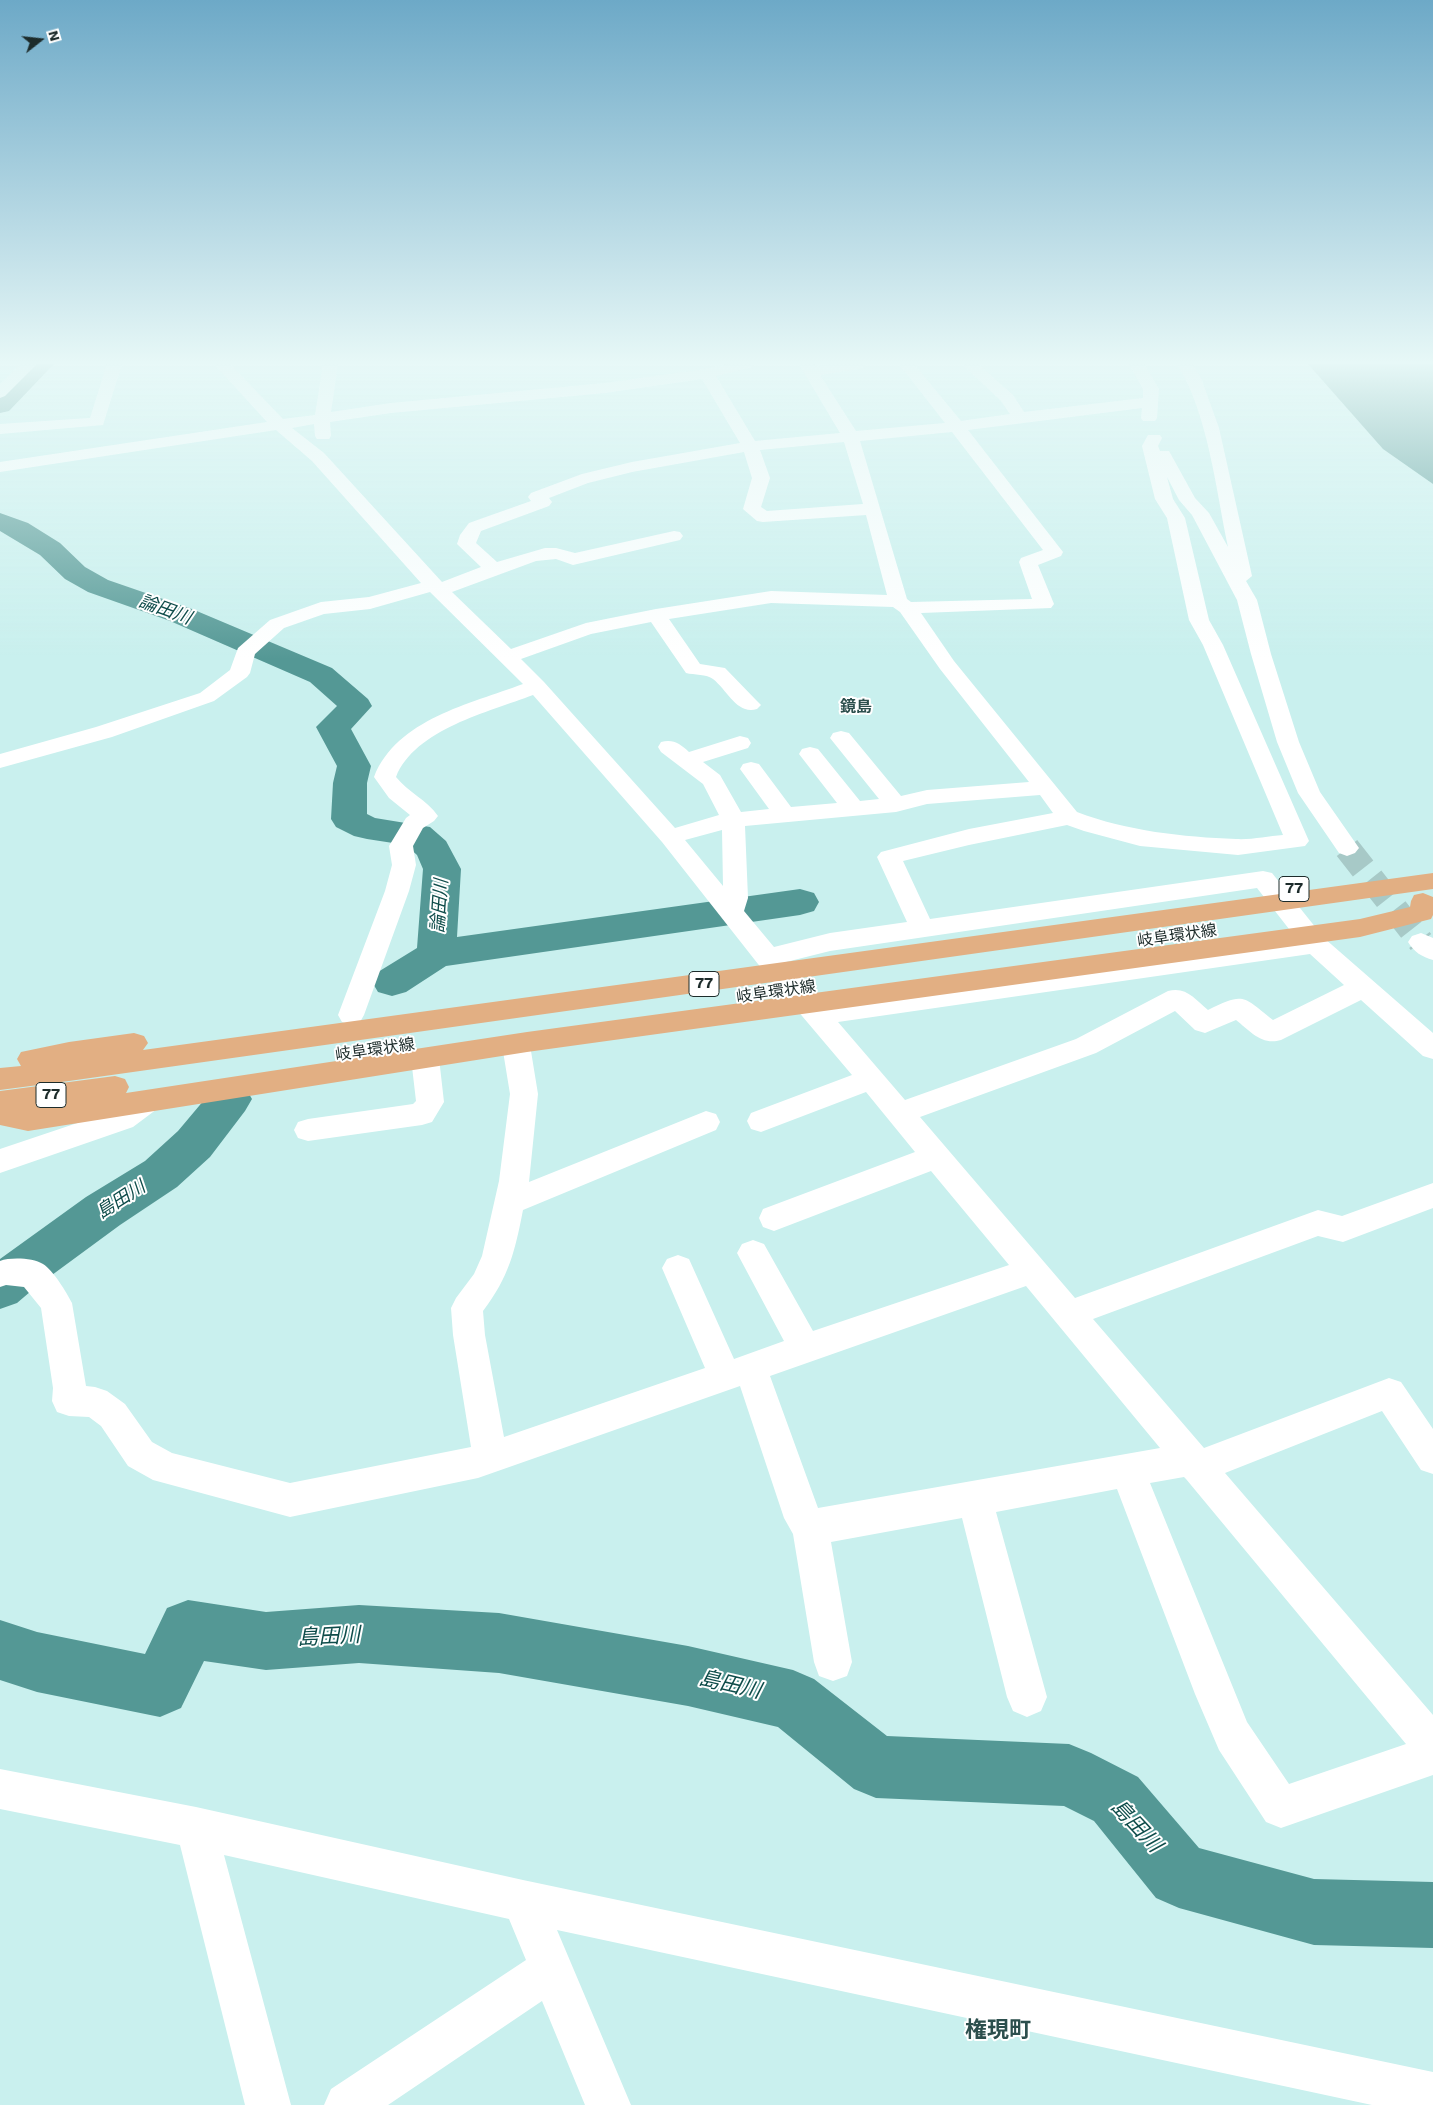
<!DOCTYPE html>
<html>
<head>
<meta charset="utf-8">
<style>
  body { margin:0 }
  #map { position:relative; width:1433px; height:2105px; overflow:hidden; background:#c9f0ee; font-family:"Work Sans",sans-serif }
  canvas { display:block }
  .north { position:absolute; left:15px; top:15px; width:50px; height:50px; -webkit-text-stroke:4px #fff; paint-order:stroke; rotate:74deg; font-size:14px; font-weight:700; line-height:20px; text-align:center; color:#1d2c2b }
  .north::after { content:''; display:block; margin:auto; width:18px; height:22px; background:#1d2c2b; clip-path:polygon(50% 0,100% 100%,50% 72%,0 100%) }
</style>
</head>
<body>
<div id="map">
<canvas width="1433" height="2105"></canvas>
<div class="north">N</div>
</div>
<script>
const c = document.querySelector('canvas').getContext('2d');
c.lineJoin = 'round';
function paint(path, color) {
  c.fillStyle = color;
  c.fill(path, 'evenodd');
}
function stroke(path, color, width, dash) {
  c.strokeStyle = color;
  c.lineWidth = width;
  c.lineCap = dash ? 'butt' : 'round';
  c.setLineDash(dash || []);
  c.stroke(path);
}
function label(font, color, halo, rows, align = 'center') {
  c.font = font + ' "Work Sans","Noto Sans JP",sans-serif';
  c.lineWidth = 4;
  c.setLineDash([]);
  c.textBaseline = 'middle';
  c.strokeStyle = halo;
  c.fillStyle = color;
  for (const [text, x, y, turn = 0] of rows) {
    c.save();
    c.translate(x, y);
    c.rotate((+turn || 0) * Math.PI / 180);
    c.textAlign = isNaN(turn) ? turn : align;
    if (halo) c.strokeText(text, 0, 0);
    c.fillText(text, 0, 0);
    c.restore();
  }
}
paint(new Path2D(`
  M1308 364H1433V484L1383 449Z`), '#549895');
paint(new Path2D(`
  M29 364H54L9 411 0 413V393Z
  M0 513 28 523 60 543 85 567 108 580 192 609 332 668 368 699 372 706 351 729 371 766 367 783V814L375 818 430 827 446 841 461 869 457 937 800 889 814 893 819 902 814 911 800 915 446 966 406 992 392 996 378 992 372 982 378 972 417 948 423 869 417 855 406 845 367 839 354 836 336 827 331 819 333 783 337 766 316 727 337 706 310 682 170 621 88 592 65 579 40 555 0 531Z
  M230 1082 245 1087 252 1099 245 1111 210 1157 177 1187 120 1225 37 1286 17 1303 0 1309V1259L86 1197 145 1161 178 1131 215 1087Z
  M188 1600 266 1612 359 1605 499 1613 688 1646 793 1670 814 1679 887 1736 1069 1744 1091 1753 1138 1777 1199 1848 1314 1879 1433 1882V1948L1314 1945 1179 1908 1156 1898 1094 1821 1064 1806 876 1798 854 1789 778 1727 688 1706 499 1673 359 1663 266 1670 204 1661 181 1708 160 1717 37 1692 0 1680V1620L37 1632 145 1654 167 1608Z`), '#549895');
stroke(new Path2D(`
  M1347 848 1421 942`), '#a7c9c7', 26, [26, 13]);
paint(new Path2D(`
  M21 364H37L5 396 0 398V384Z
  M107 364H122L103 425 0 434V424L90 418Z
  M214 364H230L283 419 315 415 323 364H338L331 412 391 403 605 383 706 369 728 364H754L752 367 716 376 755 441 840 433 799 364H814L815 367 830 364H865L863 367 858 369 820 375 856 431 945 423 899 364H914L961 421 1010 414 1001 401 962 364H978L1013 395 1024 412 1143 398V389L1129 364H1144L1159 389 1157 418 1155 421H1143L1141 418 1142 408 968 430 1063 552 1061 556 1038 565 1054 604 1051 608 921 613 954 661 1077 812C1127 831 1183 837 1236 839 1251 840 1268 836 1283 835L1203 645 1189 620 1167 518 1155 499 1142 446 1148 435H1160L1162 438 1158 446 1160 451H1169L1195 498 1209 513 1228 547C1216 490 1208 413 1177 364H1192L1201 378 1219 428 1252 576 1246 581 1257 600 1271 654 1299 742 1320 792 1359 848 1355 853 1347 856 1339 853 1298 793 1277 742 1251 654 1237 600 1192 515 1179 500 1167 477 1173 499 1185 518 1209 620 1223 645 1309 841 1305 846 1238 855 1140 846 1084 831 1067 825 969 845 903 861 930 919 1263 871 1272 873 1324 938 1433 1033V1059L1423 1056 1361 1000 1281 1040C1262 1046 1250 1031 1236 1020L1205 1033 1195 1030 1175 1011 1096 1053 920 1117 1075 1298 1318 1210 1342 1216 1433 1183V1208L1343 1242 1318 1236 1093 1319 1204 1448 1389 1378 1401 1382 1433 1429V1474L1421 1470 1382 1411 1225 1473 1433 1715V1775L1281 1828 1266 1822 1219 1750 1195 1694 1117 1489 996 1512 1047 1697 1041 1711 1027 1717 1013 1711 1007 1697 962 1518 831 1542 852 1662 847 1676 833 1681 819 1676 814 1662 793 1534 784 1518 740 1386 478 1478 290 1517 153 1480 128 1466 101 1426 89 1417 69 1416 57 1412 52 1401 53 1388 41 1308 24 1287 6 1285 0 1287V1261C11 1257 33 1258 43 1264 53 1270 67 1293 72 1303L86 1386 95 1387 107 1391 125 1404 152 1442 172 1453 290 1483 471 1447 453 1335 451 1308 456 1298 474 1274 482 1256 499 1181 510 1094 502 1045 506 1038 516 1035 526 1038 530 1045 538 1094 529 1182 706 1111 716 1114 720 1122 716 1130 523 1210C515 1251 509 1277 483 1311L485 1335 504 1437 705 1368 662 1268 667 1259 678 1255 689 1259 734 1359 784 1341 737 1253 742 1244 753 1240 764 1244 813 1331 1009 1265 931 1171 774 1231 763 1227 759 1218 763 1209 915 1152 866 1092 761 1132 751 1129 747 1121 751 1113 852 1075 758 964 662 842 533 695C489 712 415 729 396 777 408 792 427 800 438 816L434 821 423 828 413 846 416 865 409 891 364 1015 360 1022 351 1025 342 1022 338 1015 385 891 392 865 389 846 406 818 410 815 389 798 374 777C397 719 470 704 523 684L430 592 370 609 324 614 284 628 255 654 250 673 247 677 214 701 112 737 0 768V754L96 727 200 693 230 670 238 648 270 620 321 602 369 597 421 583 312 461 276 430 0 472V462L267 422ZM702 379 740 443 632 462 582 474 531 493 528 497 531 501 469 523 460 535 457 544 481 567 442 582 324 453 292 428 314 424 315 436 317 439H329L331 436 330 422 391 413 605 393ZM952 432 1043 550 1021 558 1019 562 1032 599 911 602 907 599 860 441ZM844 442 863 504 767 511 761 507 770 478 760 450ZM744 452 752 478 743 509 757 521 763 522 866 515 887 595 771 591 656 609 586 623 511 649 452 592 536 561 556 559 573 565 680 540 683 536 680 532 674 531 575 553 556 548H545L497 562 476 543 481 531 549 506 552 502 549 498 588 483 632 472ZM771 603 893 607 900 612 940 669 1029 782 927 790 901 796 849 733 841 731 833 733 830 738 879 799 860 801 818 749 810 747 802 749 799 754 837 803 791 807 759 764 751 762 743 764 740 769 769 809 741 812 720 775 703 762 748 748 751 743 748 738 740 736 689 752C680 744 674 739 661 742L658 747 661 752 703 784 719 815 675 828 544 682 521 659 591 634 651 622 686 673C694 675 707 674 713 679 728 691 737 715 757 709L761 705 757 701 725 668 700 664 669 619ZM1040 795 1053 813 969 829 881 852 877 857 907 922 830 933 774 947 744 911 748 898 745 826 896 812 927 804ZM722 830 723 886 685 840ZM1257 888 1296 938 823 1004 786 962 830 951ZM1310 954 1344 985 1273 1020C1242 996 1245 992 1208 1010 1195 999 1186 986 1168 991L1076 1039 905 1100 838 1022ZM1026 1286 1160 1448 818 1508 770 1376ZM1184 1477 1186 1479 1406 1744 1289 1784 1247 1722 1150 1483Z
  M1421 933 1433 938V960C1422 957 1414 952 1408 942L1412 936Z
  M425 1048 435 1051 439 1058 444 1102 432 1122 422 1125 308 1141 298 1138 294 1130 298 1122 308 1119 413 1104 416 1101 411 1058 415 1051Z
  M147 1090 157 1093 161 1101 157 1109 133 1127 0 1173V1149L113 1111 137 1093Z
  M0 1769 196 1807 523 1880 1433 2072V2105H1372L557 1930 631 2105H585L542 2001 388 2105H324L331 2089 526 1960 509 1919 224 1855 291 2105H245L180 1845 0 1809Z`), '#fff');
paint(new Path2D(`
  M1433 873V889L69 1081 0 1090V1068L21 1066 17 1059 21 1052 69 1042 134 1033 144 1036 148 1043 143 1050Z
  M1423 893 1433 897V915L1431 919 1360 937 527 1052 28 1131 0 1125V1091L115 1076 125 1079 129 1087 126 1093 527 1032 1360 919 1410 907 1411 901 1414 895Z`), '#e2af83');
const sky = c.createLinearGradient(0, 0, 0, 659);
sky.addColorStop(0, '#6da9c7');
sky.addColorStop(0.55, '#e7f8f7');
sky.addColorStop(1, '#e7f8f700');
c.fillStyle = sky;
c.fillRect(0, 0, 1433, 659);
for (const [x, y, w] of [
  [1294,889,30],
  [704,984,30],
  [51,1095,30]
]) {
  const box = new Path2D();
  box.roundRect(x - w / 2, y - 12.5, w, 25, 4);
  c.fillStyle = '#fff';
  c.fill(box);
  stroke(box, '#1d2c2b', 1);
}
label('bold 15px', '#1d2c2b', null, [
  ["77",1294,889],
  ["77",704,984],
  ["77",51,1095]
]);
label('bold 16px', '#2c4f4d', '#fff', [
  ["鏡島",856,707]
]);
label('16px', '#1d2c2b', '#fff', [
  ["岐阜環状線",1177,936,-8],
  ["岐阜環状線",776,992,-8],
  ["岐阜環状線",375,1050,-8]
]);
label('italic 18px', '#0e4c4a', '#fff', [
  ["論田川",165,610,20],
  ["論田川",440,906,-86],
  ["島田川",121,1200,-33]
]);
label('italic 21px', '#0e4c4a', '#fff', [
  ["島田川",329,1637,-3],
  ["島田川",730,1685,13],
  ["島田川",1136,1826,47]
]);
label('bold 22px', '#2c4f4d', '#fff', [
  ["権現町",998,2031]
]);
</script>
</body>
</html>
